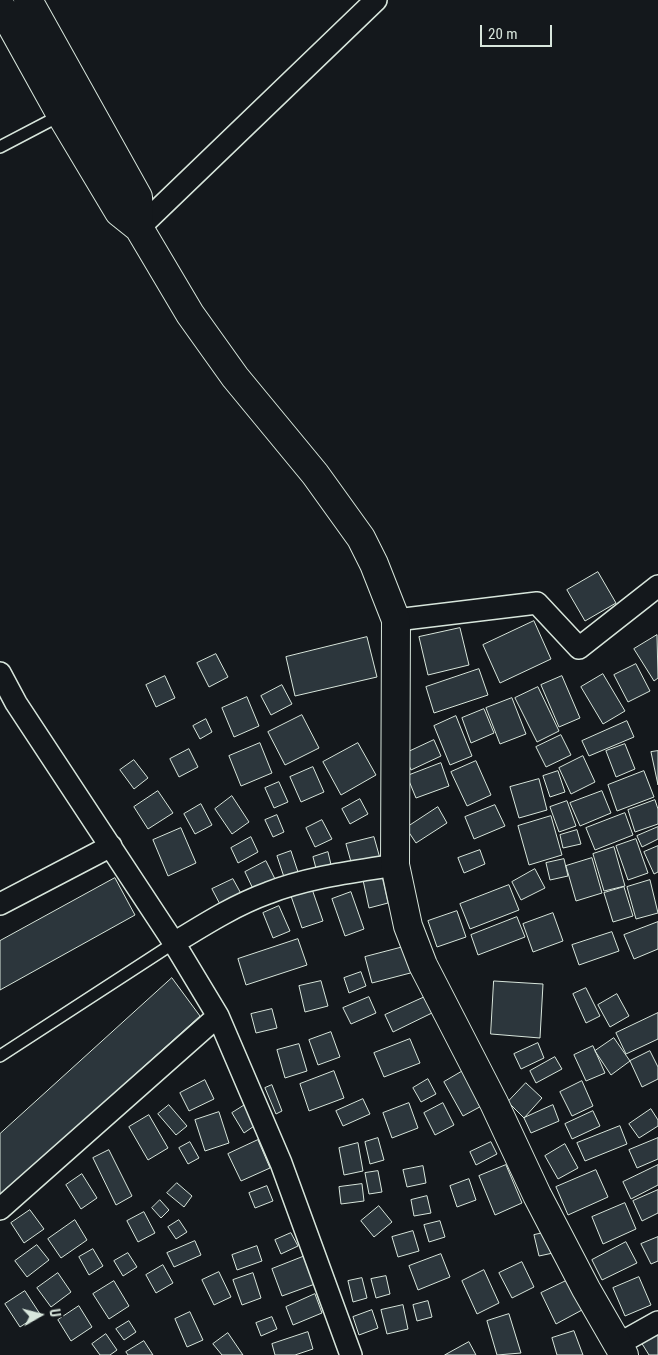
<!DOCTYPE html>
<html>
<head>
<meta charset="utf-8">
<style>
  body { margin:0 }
  #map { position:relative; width:658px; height:1355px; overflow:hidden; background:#14181c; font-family:"Roboto Condensed",sans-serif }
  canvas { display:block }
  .north { position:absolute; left:15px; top:1290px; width:50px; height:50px; -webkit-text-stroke:4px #14181c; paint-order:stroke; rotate:82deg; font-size:14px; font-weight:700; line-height:20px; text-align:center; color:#d8e6dc }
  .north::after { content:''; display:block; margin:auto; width:18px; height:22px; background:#d8e6dc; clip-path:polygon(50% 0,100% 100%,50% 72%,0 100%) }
  .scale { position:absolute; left:480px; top:25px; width:72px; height:22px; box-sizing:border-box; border:2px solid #d8e6dc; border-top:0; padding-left:6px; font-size:15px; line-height:18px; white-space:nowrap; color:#d8e6dc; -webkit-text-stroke:4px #14181c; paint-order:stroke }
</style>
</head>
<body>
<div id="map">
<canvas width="658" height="1355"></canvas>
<div class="north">U</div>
<div class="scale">20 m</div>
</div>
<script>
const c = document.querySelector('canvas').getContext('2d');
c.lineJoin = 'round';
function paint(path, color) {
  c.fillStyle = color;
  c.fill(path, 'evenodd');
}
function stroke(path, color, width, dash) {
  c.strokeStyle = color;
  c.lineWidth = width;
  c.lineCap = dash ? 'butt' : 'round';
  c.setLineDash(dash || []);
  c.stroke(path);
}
const building = new Path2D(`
  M598 572 616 603 585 621 567 590Z
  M534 621 551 659 500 683 483 645Z
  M460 628 469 665 428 675 419 637Z
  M657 635 658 678 654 681 634 649Z
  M367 637 377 677 295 696 286 657Z
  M216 654 228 677 209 687 197 663Z
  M636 664 650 691 628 702 614 675Z
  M479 669 488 695 434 713 426 687Z
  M603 674 625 711 603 724 581 687Z
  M165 676 175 698 156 707 146 685Z
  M562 676 580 718 559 727 541 685Z
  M282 685 292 704 271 715 261 696Z
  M538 687 559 731 537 742 515 698Z
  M247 697 259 726 234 737 222 708Z
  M512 698 526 734 500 744 486 708Z
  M484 709 494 733 471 743 462 718Z
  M302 715 319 748 285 765 268 732Z
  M456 716 472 756 450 765 434 726Z
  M206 719 212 732 200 739 193 726Z
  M627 721 634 737 589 756 582 741Z
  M561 735 571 755 546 767 536 747Z
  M434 740 441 756 411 770 404 754Z
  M260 743 272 773 241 786 229 756Z
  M358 743 376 775 341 795 323 762Z
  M625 744 635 769 616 777 606 751Z
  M189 749 198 767 179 777 170 759Z
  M658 751V785L651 752Z
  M583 756 595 782 571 794 559 768Z
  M134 760 148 778 134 789 120 770Z
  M476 761 491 795 467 806 451 772Z
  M441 763 449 786 416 798 407 776Z
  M313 767 324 792 301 802 290 777Z
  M558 771 565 792 550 797 543 776Z
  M644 771 654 797 617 811 608 785Z
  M539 779 547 810 519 818 510 787Z
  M279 782 288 802 274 808 265 788Z
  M158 791 173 813 148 829 134 807Z
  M602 791 611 813 580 826 570 803Z
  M232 796 249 822 232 834 215 809Z
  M360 799 368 814 350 824 342 809Z
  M655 800 658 809V824L635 832 628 810Z
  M567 801 576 826 559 832 550 807Z
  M201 804 212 825 195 834 184 814Z
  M495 805 505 826 474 839 465 817Z
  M438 807 447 823 416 843 406 828Z
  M625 813 633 835 595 850 586 828Z
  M277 815 284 832 273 837 265 820Z
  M551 816 562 855 529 865 518 826Z
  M322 820 332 839 315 847 306 828Z
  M658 827V839L642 847 637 836Z
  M181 828 196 863 168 876 153 840Z
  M577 830 581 844 563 848 560 835Z
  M251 837 258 852 238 863 231 848Z
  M374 837 381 862 353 869 346 844Z
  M636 839 648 873 628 880 616 846Z
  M658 846V872L654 874 644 852Z
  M614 847 625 886 604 891 593 854Z
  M480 850 485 864 464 873 458 858Z
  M291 851 298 872 284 877 277 856Z
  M328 852 333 873 318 876 313 857Z
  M592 858 602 893 576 901 566 866Z
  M564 859 568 876 550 880 546 863Z
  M266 861 276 881 254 891 245 872Z
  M535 869 545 888 521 900 512 882Z
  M382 876 388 903 369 908 363 880Z
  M115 878 135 915 0 990V941Z
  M233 879 244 899 223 910 212 889Z
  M650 880 658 913 636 919 627 887Z
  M509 885 519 910 470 929 460 904Z
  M624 887 633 916 613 922 604 893Z
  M312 889 323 921 302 928 291 896Z
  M351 892 364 929 345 936 332 899Z
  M279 906 290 931 273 938 263 913Z
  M457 911 466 937 437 947 428 921Z
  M553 913 563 941 533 952 523 924Z
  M517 917 525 937 478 955 471 935Z
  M658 922V949L634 959 624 935Z
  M612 932 619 951 579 965 572 945Z
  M298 939 307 965 246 985 238 959Z
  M411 945 418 971 372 983 365 957Z
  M361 972 366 986 349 993 344 978Z
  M172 978 200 1016 0 1196V1134Z
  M321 981 328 1006 305 1012 299 986Z
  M494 981 543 984 540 1038 491 1034Z
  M586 988 600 1016 586 1023 573 994Z
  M617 994 629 1016 610 1027 598 1005Z
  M427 996 434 1012 393 1032 385 1015Z
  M369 997 376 1013 351 1024 343 1008Z
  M272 1009 277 1028 256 1033 251 1014Z
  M658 1013V1039L626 1054 616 1033Z
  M331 1032 340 1057 318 1065 309 1040Z
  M614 1038 630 1061 611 1075 595 1051Z
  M410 1039 420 1063 384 1077 374 1053Z
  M538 1043 544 1058 521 1069 514 1054Z
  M299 1044 307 1071 285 1078 277 1050Z
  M593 1046 605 1073 586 1081 574 1055Z
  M650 1051 658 1067V1079L642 1087 630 1061Z
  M555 1057 562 1069 536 1083 530 1071Z
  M468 1068 487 1103 463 1116 444 1082Z
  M334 1071 344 1098 309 1111 300 1084Z
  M428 1079 436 1094 421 1102 413 1088Z
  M205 1080 214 1099 189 1111 180 1093Z
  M582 1081 593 1106 572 1116 560 1092Z
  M526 1083 542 1098 524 1118 508 1102Z
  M272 1085 282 1111 276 1114 265 1088Z
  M363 1099 370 1114 343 1126 336 1111Z
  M248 1103 260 1122 244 1133 232 1113Z
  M409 1103 418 1128 392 1138 383 1113Z
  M443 1103 454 1125 435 1135 424 1113Z
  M169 1105 187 1126 176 1135 158 1114Z
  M553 1105 559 1121 531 1133 524 1118Z
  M651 1109 658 1120V1126L639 1138 629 1124Z
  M593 1111 600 1126 572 1139 565 1124Z
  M219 1112 229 1143 205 1151 195 1120Z
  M149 1115 168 1148 148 1160 129 1127Z
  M620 1126 627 1144 585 1161 577 1143Z
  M378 1138 384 1160 370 1164 365 1142Z
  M658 1138V1159L637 1168 629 1150Z
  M258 1140 270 1168 241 1181 228 1154Z
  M190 1142 199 1158 188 1164 179 1148Z
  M491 1142 497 1154 476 1165 470 1152Z
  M358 1143 363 1171 344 1175 339 1148Z
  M565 1144 578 1168 558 1179 545 1156Z
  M109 1150 132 1196 116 1205 93 1158Z
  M506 1165 522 1203 495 1215 479 1176Z
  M658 1165V1185L631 1199 623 1182Z
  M423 1166 426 1183 407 1187 403 1170Z
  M596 1170 608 1197 568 1215 556 1187Z
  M378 1171 382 1192 369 1194 365 1173Z
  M82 1174 97 1198 81 1209 66 1185Z
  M469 1179 476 1200 457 1207 450 1186Z
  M177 1183 192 1196 184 1207 167 1193Z
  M362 1184 364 1201 341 1204 339 1187Z
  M267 1186 273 1201 255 1208 249 1193Z
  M658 1190V1213L642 1221 633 1201Z
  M427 1196 431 1213 414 1216 411 1200Z
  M160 1200 169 1210 161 1218 152 1208Z
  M625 1203 636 1229 603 1244 592 1217Z
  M379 1206 392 1222 374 1237 361 1221Z
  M30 1210 44 1229 24 1243 11 1223Z
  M144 1212 155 1233 138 1242 127 1221Z
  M75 1220 87 1240 61 1258 48 1239Z
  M179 1220 187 1232 176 1239 168 1227Z
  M440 1221 445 1237 429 1242 424 1225Z
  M413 1231 419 1251 398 1257 392 1237Z
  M548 1232 553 1253 539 1256 534 1235Z
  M291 1233 298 1246 281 1254 275 1240Z
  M658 1237V1261L651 1264 641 1244Z
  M195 1241 201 1255 174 1267 167 1253Z
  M626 1242 637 1263 602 1280 592 1260Z
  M37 1245 49 1260 27 1277 15 1261Z
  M257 1246 262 1261 237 1270 232 1255Z
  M93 1249 103 1266 89 1275 79 1257Z
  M128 1253 137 1267 123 1276 114 1261Z
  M441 1254 450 1277 418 1290 409 1266Z
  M305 1256 315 1284 282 1296 272 1269Z
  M522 1262 534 1287 512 1298 499 1273Z
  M163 1265 173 1283 156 1293 146 1275Z
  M484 1270 499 1303 477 1314 462 1281Z
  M219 1272 231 1297 214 1305 202 1280Z
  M58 1273 71 1292 51 1307 37 1288Z
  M253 1273 261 1298 242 1305 233 1280Z
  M386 1276 390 1294 376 1298 371 1279Z
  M639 1277 651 1305 625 1316 613 1288Z
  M362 1278 367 1298 353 1302 348 1281Z
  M568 1280 582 1310 556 1324 541 1293Z
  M114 1281 129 1306 109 1319 93 1294Z
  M25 1291 40 1314 20 1327 5 1304Z
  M315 1294 322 1313 293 1325 286 1307Z
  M428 1301 432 1317 417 1321 413 1305Z
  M403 1305 408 1329 387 1334 381 1310Z
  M79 1306 92 1327 71 1341 58 1320Z
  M372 1310 378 1328 359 1335 353 1317Z
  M190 1312 203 1340 187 1347 175 1319Z
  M509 1314 521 1353 497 1355 487 1321Z
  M272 1317 277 1329 261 1336 256 1323Z
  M129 1321 136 1332 124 1340 116 1329Z
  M574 1331 583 1355H557L552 1338Z
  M308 1332 313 1349 295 1355H275L272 1344Z
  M658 1332V1355H649L641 1342Z
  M228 1333 243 1355H222L213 1344Z
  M106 1334 117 1350 110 1355H100L92 1344Z
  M144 1341 153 1355H128L126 1352Z
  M469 1342 476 1355H445Z`);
paint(building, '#2c363c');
stroke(building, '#d8e6dc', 1);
const service = new Path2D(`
  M0 147 61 115
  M0 1056 174 943`);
const minor = new Path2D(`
  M139 228 376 0
  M396 620 537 603 579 648 658 586
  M0 673 16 703 174 943 218 1016 281 1163 351 1355
  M0 904 111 846
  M174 943C205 924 235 905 268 893 309 877 353 872 395 865
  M0 1209 218 1016
  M617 1345 658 1322`);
const secondary = new Path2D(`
  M28 0 138 197 139 228
  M0 5 61 115 119 212 139 228 190 314 235 377 315 474 361 538 374 564 396 620 395 865 408 926 423 965 494 1103 537 1195 586 1289 624 1355`);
stroke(service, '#d8e6dc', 14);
stroke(minor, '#d8e6dc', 24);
stroke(secondary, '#d8e6dc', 30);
stroke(service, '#14181c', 11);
stroke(minor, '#14181c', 21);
stroke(secondary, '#14181c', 28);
</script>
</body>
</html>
